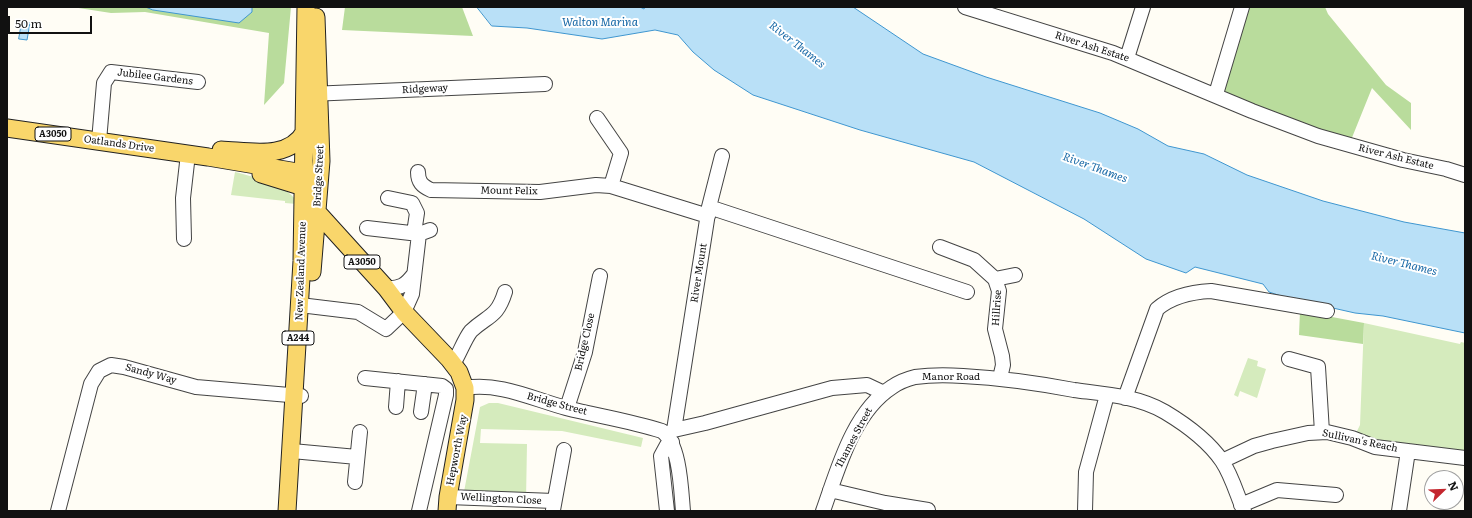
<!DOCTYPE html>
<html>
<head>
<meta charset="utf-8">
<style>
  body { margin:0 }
  #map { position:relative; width:1472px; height:518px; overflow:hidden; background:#fffdf5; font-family:Literata,serif }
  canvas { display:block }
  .frame { position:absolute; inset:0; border:8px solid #111; pointer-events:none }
  .north { position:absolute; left:1424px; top:470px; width:40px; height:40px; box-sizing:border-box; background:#fff; border:1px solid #a0a0a0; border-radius:50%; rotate:67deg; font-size:11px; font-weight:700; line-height:16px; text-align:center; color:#111 }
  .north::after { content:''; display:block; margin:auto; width:14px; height:18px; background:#c4262e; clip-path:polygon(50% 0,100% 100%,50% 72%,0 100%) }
  .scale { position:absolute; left:8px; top:16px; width:84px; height:18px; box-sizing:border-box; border:2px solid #111; border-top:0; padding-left:5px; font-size:12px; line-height:14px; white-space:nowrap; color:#111; -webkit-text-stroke:3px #fff; paint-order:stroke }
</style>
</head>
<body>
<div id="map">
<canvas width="1472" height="518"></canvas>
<div class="frame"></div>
<div class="north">N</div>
<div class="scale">50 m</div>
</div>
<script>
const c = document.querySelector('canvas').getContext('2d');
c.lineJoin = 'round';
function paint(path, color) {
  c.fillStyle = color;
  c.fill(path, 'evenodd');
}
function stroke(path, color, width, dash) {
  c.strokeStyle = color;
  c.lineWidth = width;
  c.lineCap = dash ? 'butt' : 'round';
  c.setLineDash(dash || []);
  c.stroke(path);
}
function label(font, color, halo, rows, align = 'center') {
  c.font = font + ' Literata,serif';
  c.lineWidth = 4;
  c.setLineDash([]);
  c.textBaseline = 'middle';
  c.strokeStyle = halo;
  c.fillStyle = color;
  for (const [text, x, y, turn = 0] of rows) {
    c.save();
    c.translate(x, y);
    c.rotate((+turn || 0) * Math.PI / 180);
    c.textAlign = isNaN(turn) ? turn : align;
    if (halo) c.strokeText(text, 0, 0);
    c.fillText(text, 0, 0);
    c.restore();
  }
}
paint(new Path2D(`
  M235 172C251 176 293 186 297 204L285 203V201L231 195Z
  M1364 323 1460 344 1461 342 1465 343V454L1412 447 1358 435 1357 431 1360 425Z
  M1248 358 1258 361 1257 366 1266 369 1257 398 1240 391 1238 397 1234 395Z
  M489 403H498L643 438 641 447 562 431 481 429 480 443 527 444 526 500 463 497 480 407Z`), '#d5ebbd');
paint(new Path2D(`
  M72 7H291L284 83 264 105 269 33 145 12 111 13Z
  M345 7H462L473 36 342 30Z
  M1242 7H1325L1328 14 1386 85 1411 103V130L1372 88 1349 145 1216 94Z
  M1300 311 1364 323 1363 344 1299 335Z`), '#b9dc9c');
const water = new Path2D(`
  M146 7H252V12L239 23 153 10Z
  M477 7H640L644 9 645 7H853L923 54 986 77 1100 113 1138 129 1168 146 1204 154 1247 175 1323 201 1404 222 1465 233V333L1383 316 1355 313 1284 297 1269 292 1263 284 1195 267 1186 273 1146 259 1084 219 974 162 860 130 753 95 714 70 693 52 678 35 655 30 602 39 527 28 492 26Z
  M22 22 30 23 27 40 19 39Z`);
paint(water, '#b9e0f7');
stroke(water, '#3f96cf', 1);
const minor = new Path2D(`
  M965 7 1113 53 1252 111 1318 136 1403 160 1446 169 1465 175
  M1127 58 1143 7
  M310 94 545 84
  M1216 94 1242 7
  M597 118 621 153 611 186
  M99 141 104 83 111 72 198 82
  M418 172C418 182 422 186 431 190L540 192 596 185 611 186 708 216
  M388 198 412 203 417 213 414 233
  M709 207 967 292
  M367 228 419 234 430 230
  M184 239 183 198 188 154
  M940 247 974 260 995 279 999 291 995 329 1002 356 1003 365 1000 378
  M995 279 1015 275
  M386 288C400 289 406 285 414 274
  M300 305 358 312 386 329 404 312 412 294 419 234
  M1289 359 1318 367 1322 432
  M453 364C459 355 465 338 471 331 488 315 497 318 505 292
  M365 378 442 386 446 389V395L419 511
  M465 388C499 382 533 399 566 408 598 416 631 421 662 431 680 444 681 489 683 511
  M1125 398 1157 309C1172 296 1191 292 1211 291L1327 311
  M396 407 398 381
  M567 408 585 352 600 276
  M421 412 425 384
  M674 430 709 207 722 156
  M667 434 674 430 705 423 832 388 867 385 884 393
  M292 451 357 457
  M1222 461 1254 446 1272 441 1308 433 1327 432 1352 438 1375 447 1465 458
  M355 482 360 432
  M830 490 885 503 928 510
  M448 497 554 501
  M1241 505 1277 490 1336 495
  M553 510 564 450
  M58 511 91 384 99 371 111 365 124 367 196 387 301 396
  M667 511 661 456 667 445 672 442
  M823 511C838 469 853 412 892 387 899 382 907 379 915 377 930 375 947 375 963 376 1001 378 1037 383 1074 390 1104 394 1138 396 1165 412 1185 424 1209 442 1222 461 1232 476 1237 495 1244 511
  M1085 511 1086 472 1107 395
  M1399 511 1408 451`);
const major = new Path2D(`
  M7 128 208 157 303 173 313 176
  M221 150C249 151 289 161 305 131
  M261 174 303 187 314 186
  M311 211 318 213 386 288 404 312 449 359 459 372 465 388V400L448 497 447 511
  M312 272 321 161 316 17
  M287 511 302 261 306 7`);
stroke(minor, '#444', 16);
stroke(major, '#222', 19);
stroke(minor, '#fff', 14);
stroke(major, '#f9d66b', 17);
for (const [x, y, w] of [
  [53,134,36],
  [362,262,36],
  [298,338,32]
]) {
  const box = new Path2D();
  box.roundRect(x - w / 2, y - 7, w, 14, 3);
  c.fillStyle = '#fff';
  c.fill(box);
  stroke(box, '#111', 1);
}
label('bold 9px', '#111', null, [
  ["A3050",53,134],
  ["A3050",362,262],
  ["A244",298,338]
]);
label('10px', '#111', '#fff', [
  ["River Ash Estate",1092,47,18],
  ["Jubilee Gardens",155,77,7],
  ["Ridgeway",425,89,-3],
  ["Oatlands Drive",119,144,8],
  ["River Ash Estate",1396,157,14],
  ["Bridge Street",319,176,-87],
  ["Mount Felix",509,191,1],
  ["New Zealand Avenue",301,271,-88],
  ["River Mount",699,273,-81],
  ["Hillrise",997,308,-86],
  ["Bridge Close",585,342,-77],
  ["Sandy Way",151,374,15],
  ["Manor Road",951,377],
  ["Bridge Street",557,404,15],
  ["Thames Street",854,438,-62],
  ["Sullivan's Reach",1360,441,12],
  ["Hepworth Way",457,450,-79],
  ["Wellington Close",501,499,3]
]);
label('italic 11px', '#1768a6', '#fff', [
  ["Walton Marina",600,23],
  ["River Thames",797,45,38],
  ["River Thames",1095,168,20],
  ["River Thames",1404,264,14]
]);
</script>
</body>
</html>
